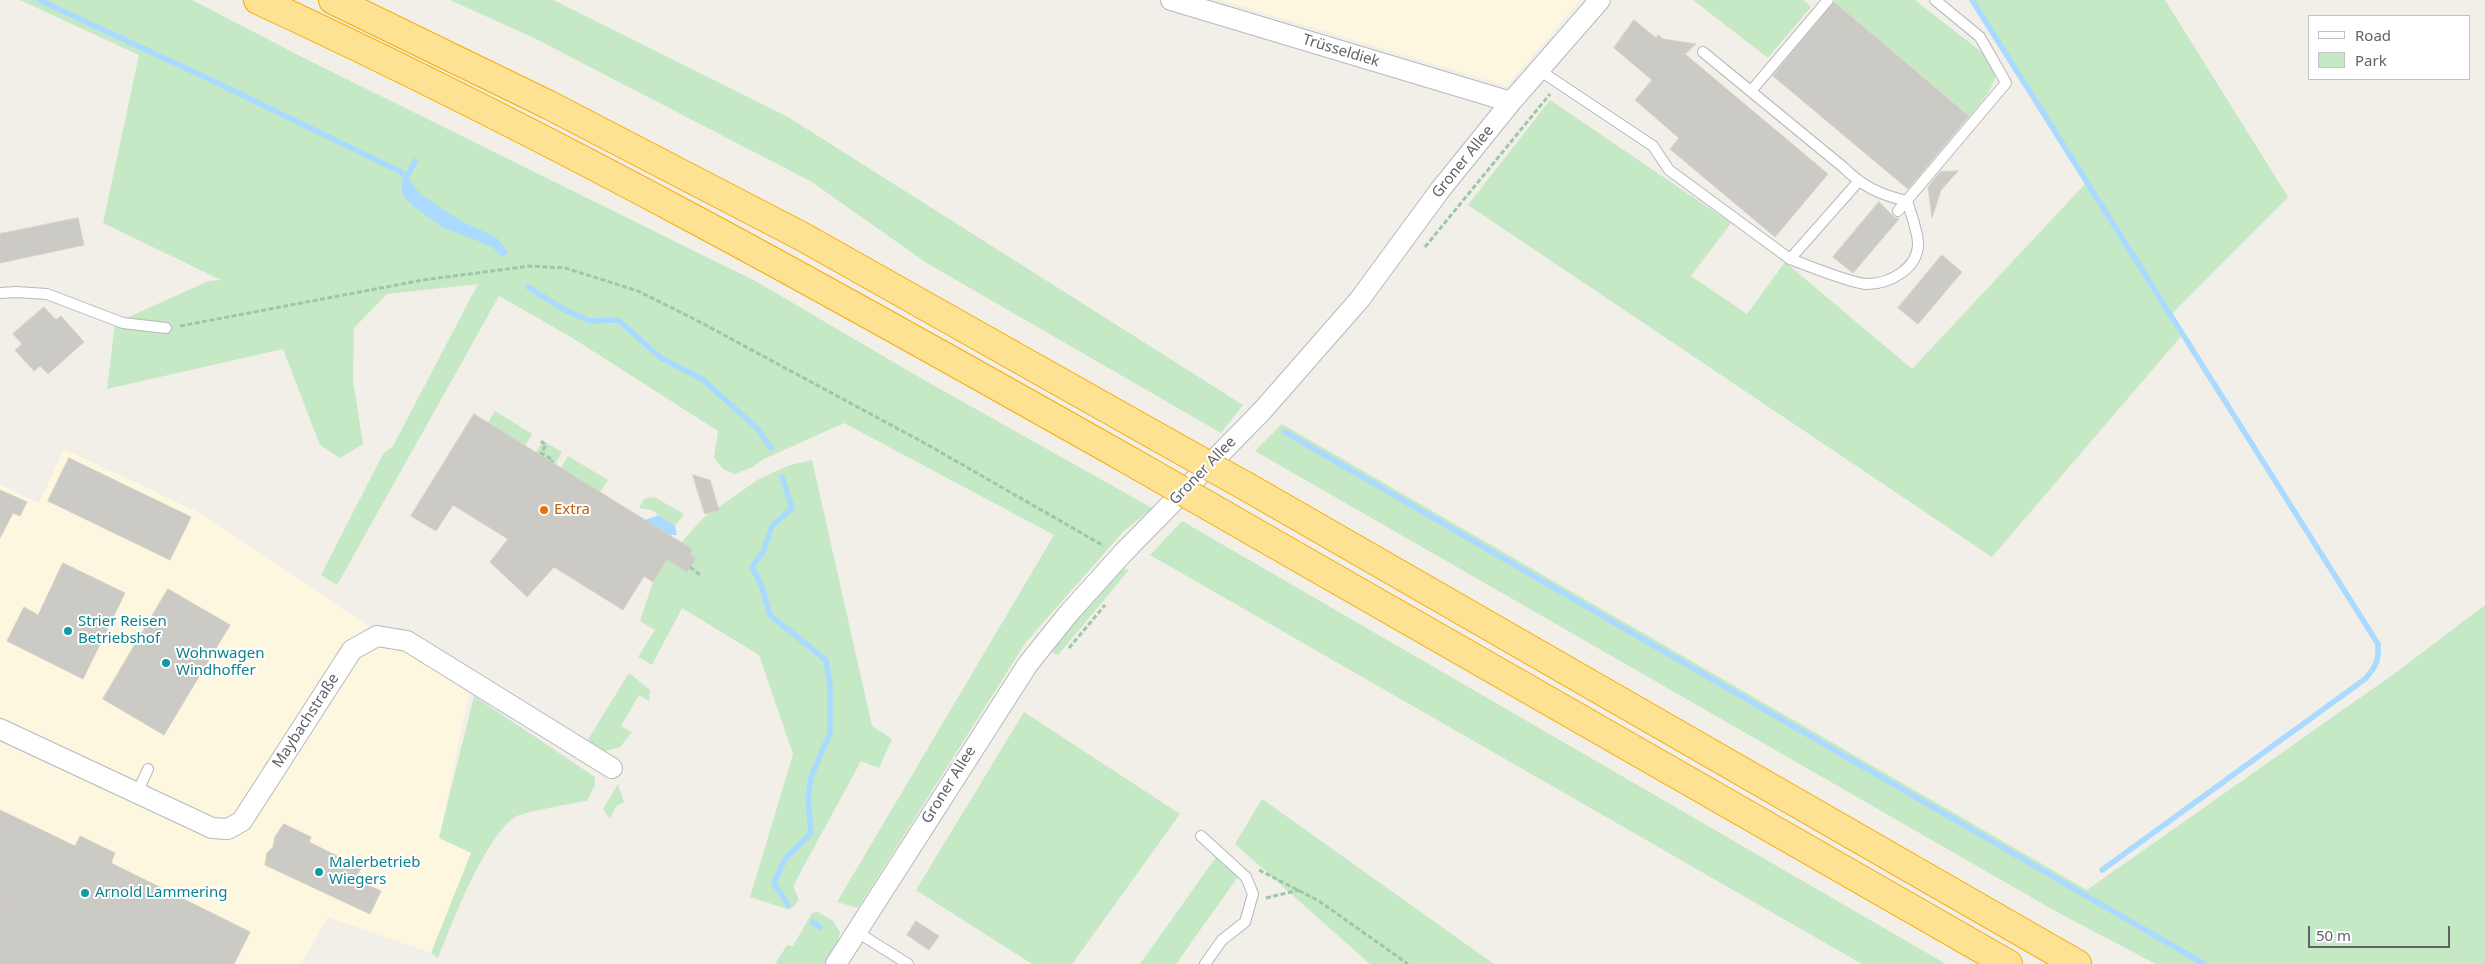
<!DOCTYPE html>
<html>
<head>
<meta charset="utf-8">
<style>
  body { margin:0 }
  #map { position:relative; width:2485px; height:964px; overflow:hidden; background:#f1efe8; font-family:"Noto Sans",sans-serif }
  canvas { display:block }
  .legend { position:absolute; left:2308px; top:15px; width:162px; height:65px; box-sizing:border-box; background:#fff; border:1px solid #bfc1c3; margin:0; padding:6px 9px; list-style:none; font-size:15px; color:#5f6368 }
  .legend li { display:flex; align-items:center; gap:10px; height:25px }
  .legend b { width:25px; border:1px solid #bfc1c3 }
  .scale { position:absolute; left:2308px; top:926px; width:142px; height:22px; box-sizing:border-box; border:2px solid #5f6368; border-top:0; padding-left:6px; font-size:15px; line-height:18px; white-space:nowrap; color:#5f6368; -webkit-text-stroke:4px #fff; paint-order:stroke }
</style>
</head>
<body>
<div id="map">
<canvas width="2485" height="964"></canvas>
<ul class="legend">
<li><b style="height:6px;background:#fff"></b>Road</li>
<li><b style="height:14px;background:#c5e8c5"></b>Park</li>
</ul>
<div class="scale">50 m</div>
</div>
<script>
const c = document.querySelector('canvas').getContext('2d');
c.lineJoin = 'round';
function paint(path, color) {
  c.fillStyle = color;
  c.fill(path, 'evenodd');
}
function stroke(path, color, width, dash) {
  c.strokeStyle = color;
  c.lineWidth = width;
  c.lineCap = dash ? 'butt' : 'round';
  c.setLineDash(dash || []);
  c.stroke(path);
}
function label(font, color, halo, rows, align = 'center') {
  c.font = font + ' "Noto Sans",sans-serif';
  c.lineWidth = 4;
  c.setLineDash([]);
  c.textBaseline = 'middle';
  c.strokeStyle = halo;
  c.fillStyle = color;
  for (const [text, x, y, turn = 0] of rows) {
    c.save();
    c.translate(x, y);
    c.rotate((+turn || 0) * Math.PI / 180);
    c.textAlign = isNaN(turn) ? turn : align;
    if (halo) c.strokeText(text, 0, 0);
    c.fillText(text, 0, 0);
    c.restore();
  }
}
paint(new Path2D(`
  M1221 0H1580L1507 86Z
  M64 449 202 514 469 693 439 838 471 853 431 953 328 917 301 964H0V484L39 503Z`), '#fef7e0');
paint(new Path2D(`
  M20 0H192L302 57 757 282 924 380 1152 508 1123 532 1026 642 858 908 837 902 1054 535 844 423 764 459 752 467 735 474 723 469 714 458 718 431 571 337 499 296 337 585 321 575 383 454 393 446 478 284 387 294 354 328 353 381 363 444 340 458 320 445 283 349 107 389 115 323 209 281 221 280 103 223 139 55Z
  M450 0H553L788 117 1243 405 1221 433 925 262 812 182 534 38Z
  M1693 0H1803L1811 7 1768 58Z
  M1835 0H1915L1984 54 1996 76 1989 92 1970 116 1834 2Z
  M1969 0H2165L2288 197 2171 315 2183 334 1992 557 1468 205 1550 100 1731 223 1691 276 1747 314 1785 262 1912 369 2086 183Z
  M495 411 532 434 525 446 488 423Z
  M1282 424 2087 890 2398 671 2485 605V964H2156L2057 912 1255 451Z
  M543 441 562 452 555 465 536 452Z
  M568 456 608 480 600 492 561 468Z
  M812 460 872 726 892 739 879 768 861 761 793 886 799 900 790 910 750 897 793 754 759 655 682 608 652 665 638 657 655 630 640 621 653 582 657 556 681 543 703 518 759 479 790 465Z
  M654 497 684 514 675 526 652 510 639 508 644 499Z
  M1182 521 1946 964H1862L1150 555Z
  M1120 567 1129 570 1058 655 1047 650Z
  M629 673 650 690 649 701 639 695 621 726 632 732 620 747 601 752 587 741Z
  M474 696 595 777V785L587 801C574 803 523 812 515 817 485 837 452 923 438 958L431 953 471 853 439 838Z
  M1024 712 1180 814 1072 964H1032L916 890Z
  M618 784 624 802 616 806 610 819 603 809Z
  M1262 799 1494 964H1370L1235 844Z
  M1216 857 1240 874 1176 964H1140Z
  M818 912 833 921 840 932 838 942 825 964H775L787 945 793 946 812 913Z`), '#c5e8c5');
paint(new Path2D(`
  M405 174 420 194 459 220 497 238 508 252 503 257 491 246 442 227 412 205 403 196 402 190 401 182Z
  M659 515 675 526 677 535H669L645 520Z`), '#aadaff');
stroke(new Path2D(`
  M39 0 209 79 401 172 406 178
  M1972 0 2378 644C2379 660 2376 667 2365 679L2102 870
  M406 179 415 161
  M528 287 565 310 590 321 618 320 661 358 702 379 756 427 771 448
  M1285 432 2204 964
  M782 477 792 508 772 526 764 550 752 567 762 587 770 615 826 660 830 686V733L811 777 808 798 811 833 785 859 774 883 788 905
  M813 922 820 927`), '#aadaff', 5.5);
const building = new Path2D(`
  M1834 2 1969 116 1908 189 1773 76Z
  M1634 20 1656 38 1658 35 1663 39 1696 44 1685 54 1828 174 1775 237 1670 149 1679 138 1635 100 1652 80 1614 48Z
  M1958 171 1941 190 1932 218 1928 187 1940 172Z
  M1879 202 1894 217 1899 219 1853 273 1833 257Z
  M78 218 84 245 0 263V234Z
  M1942 255 1962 272 1918 324 1898 308Z
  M44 307 56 320 61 316 84 342 48 374 40 366 34 371 15 350 22 344 13 334Z
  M474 414 692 549 690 554 696 558 687 572 667 559 653 582 644 576 623 610 554 567 527 597 490 562 508 539 453 505 436 531 411 516Z
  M69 458 191 517 170 560 48 501Z
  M693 475 710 480 719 510 705 514Z
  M0 490 27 502 20 516 13 513 0 538Z
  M63 563 125 593 83 679 7 641 24 607 38 615Z
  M168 589 230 625 164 735 103 699Z
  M0 810 75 846 80 836 115 853 111 863 250 932 234 964H0Z
  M284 824 311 837 309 842 361 868 355 879 381 891 370 914 265 865 267 853 273 847 275 837Z
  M916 921 939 936 929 950 907 935Z`);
paint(building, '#cccac5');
stroke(building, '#d6d1c6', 1);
const lane = new Path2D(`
  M1703 52 1843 167C1862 186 1880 195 1907 201 1911 214 1917 229 1918 242 1919 268 1890 284 1867 284 1852 284 1807 265 1790 259
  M1539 70 1653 146 1669 170 1790 259 1858 182
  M1751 91 1828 0
  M1898 211 2006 83 1980 37 1935 0
  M0 293 16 292 47 294 123 323 166 328
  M137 793 148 769
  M1201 836 1246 877 1253 894 1245 922 1222 940 1205 964
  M857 932 908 964`);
const street = new Path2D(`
  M1171 0 1511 102
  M0 729 212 828 228 829 242 821 352 650 377 636 407 641 612 768
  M836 964 1028 664 1069 613 1123 553 1262 411 1360 299 1440 190 1511 102 1600 0`);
const highway = new Path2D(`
  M258 0C561 140 849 302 1139 466
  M333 0 549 105 803 237 1163 440
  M1249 488 2077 964
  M1226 516 2008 964`);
stroke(lane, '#b5b8bc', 12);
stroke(street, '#b5b8bc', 22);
stroke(highway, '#f9ab00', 30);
stroke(new Path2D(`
  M1425 247 1550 94
  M180 326 423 280 530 266 565 268 638 291 698 321 928 445 1104 546
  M543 441 542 442 546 445 541 453 553 460 552 462
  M690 567 700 575
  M1069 648 1105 605
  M1259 870 1319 901 1408 964
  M1266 898 1299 890`), '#9cc7a9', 3, [5, 2.5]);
stroke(lane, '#fff', 10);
stroke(street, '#fff', 20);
stroke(highway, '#fde293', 28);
const highwayBridge = new Path2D(`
  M1163 440 1249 488
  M1139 466 1226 516`);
stroke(highwayBridge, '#f9ab00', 30, []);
stroke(highwayBridge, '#fde293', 28);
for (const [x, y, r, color] of [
  [544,510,5,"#e8710a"],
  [68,631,5,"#0f9aa8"],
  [166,663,5,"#0f9aa8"],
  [319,872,5,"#0f9aa8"],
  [85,893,5,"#0f9aa8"]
]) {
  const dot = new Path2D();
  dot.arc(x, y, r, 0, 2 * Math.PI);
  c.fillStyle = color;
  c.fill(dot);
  stroke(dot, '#fff', 2);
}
label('15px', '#5f6368', '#fff', [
  ["Trüsseldiek",1341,51,17],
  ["Groner Allee",1463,162,-51],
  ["Groner Allee",1203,471,-46],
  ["Maybachstraße",306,721,-57],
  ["Groner Allee",949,785,-58]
]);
label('15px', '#c56008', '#fff', [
  ["Extra",554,510]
], 'left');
label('15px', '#0d838f', '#fff', [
  ["Strier Reisen",78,622],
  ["Betriebshof",78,639],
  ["Wohnwagen",176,654],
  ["Windhoffer",176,671],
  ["Malerbetrieb",329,863],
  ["Wiegers",329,880],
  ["Arnold Lammering",95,893]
], 'left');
</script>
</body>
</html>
